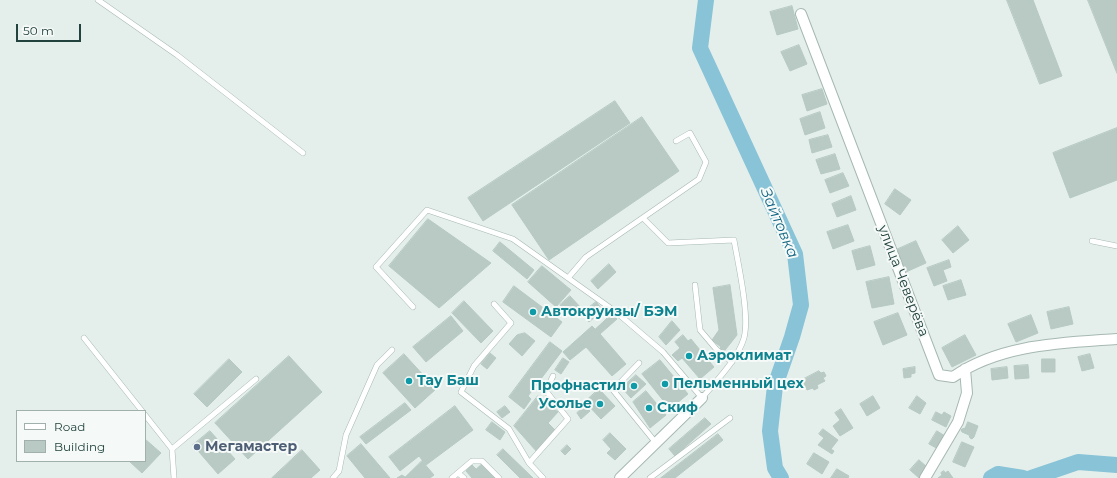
<!DOCTYPE html>
<html>
<head>
<meta charset="utf-8">
<style>
  body { margin:0 }
  #map { position:relative; width:1117px; height:478px; overflow:hidden; background:#e4efeb; font-family:Montserrat,sans-serif }
  canvas { display:block }
  .legend { position:absolute; left:16px; top:410px; width:130px; height:52px; box-sizing:border-box; background:#f5faf8; border:1px solid #a1b0ad; margin:0; padding:5px 7px; list-style:none; font-size:12px; color:#22423d }
  .legend li { display:flex; align-items:center; gap:8px; height:20px }
  .legend b { width:20px; border:1px solid #a1b0ad }
  .scale { position:absolute; left:16px; top:24px; width:65px; height:18px; box-sizing:border-box; border:2px solid #22423d; border-top:0; padding-left:5px; font-size:12px; line-height:14px; white-space:nowrap; color:#22423d; -webkit-text-stroke:3px #f5faf8; paint-order:stroke }
</style>
</head>
<body>
<div id="map">
<canvas width="1117" height="478"></canvas>
<ul class="legend">
<li><b style="height:5px;background:#fff"></b>Road</li>
<li><b style="height:11px;background:#b9cac4"></b>Building</li>
</ul>
<div class="scale">50 m</div>
</div>
<script>
const c = document.querySelector('canvas').getContext('2d');
c.lineJoin = 'round';
function stroke(path, color, width, dash) {
  c.strokeStyle = color;
  c.lineWidth = width;
  c.lineCap = dash ? 'butt' : 'round';
  c.setLineDash(dash || []);
  c.stroke(path);
}
function paint(path, color) {
  c.fillStyle = color;
  c.fill(path, 'evenodd');
}
function label(font, color, halo, rows, align = 'center') {
  c.font = font + ' Montserrat,sans-serif';
  c.lineWidth = 4;
  c.setLineDash([]);
  c.textBaseline = 'middle';
  c.strokeStyle = halo;
  c.fillStyle = color;
  for (const [text, x, y, turn = 0] of rows) {
    c.save();
    c.translate(x, y);
    c.rotate((+turn || 0) * Math.PI / 180);
    c.textAlign = isNaN(turn) ? turn : align;
    if (halo) c.strokeText(text, 0, 0);
    c.fillText(text, 0, 0);
    c.restore();
  }
}
stroke(new Path2D(`
  M706 0 700 48 795 254 801 305 792 337 775 386 770 431 775 468 781 478
  M991 478 998 474 1023 478
  M1031 478 1078 462 1117 465`), '#88c3d7', 16);
const building = new Path2D(`
  M1007 0H1033L1062 76 1040 84Z
  M1088 0H1117V73Z
  M792 6 798 29 777 35 770 12Z
  M799 45 807 64 790 71 781 52Z
  M822 89 827 104 807 111 802 95Z
  M615 101 630 123 483 221 468 198Z
  M820 112 825 128 805 135 800 119Z
  M642 117 679 171 549 260 512 205Z
  M1117 128V180L1070 198 1053 153Z
  M828 135 832 147 812 153 809 140Z
  M835 154 840 169 821 174 816 160Z
  M843 173 849 186 830 193 825 180Z
  M895 189 911 200 900 215 885 204Z
  M851 196 856 210 837 217 832 204Z
  M428 219 491 263 439 308 389 266Z
  M848 225 854 241 833 249 827 232Z
  M958 226 969 240 953 253 942 240Z
  M916 241 926 263 906 272 896 250Z
  M500 242 534 270 527 279 493 251Z
  M870 246 875 265 857 270 852 251Z
  M949 260 951 267 943 270 947 281 934 286 927 268Z
  M609 264 616 272 598 289 591 281Z
  M542 266 571 290 556 307 528 282Z
  M889 277 894 304 872 308 866 282Z
  M961 280 966 295 948 300 943 286Z
  M730 285 737 335 722 354 718 350 721 347 712 340 719 330 713 288Z
  M514 286 562 322 551 337 503 302Z
  M570 296 582 309 572 318 560 305Z
  M464 301 493 331 481 343 452 313Z
  M596 302 603 310 589 322 582 313Z
  M1069 307 1073 324 1051 329 1047 312Z
  M898 313 907 335 883 345 874 322Z
  M612 314 617 319 600 334 626 364 612 376 586 347 570 360 563 352 592 326 595 329Z
  M1031 315 1038 333 1016 342 1008 324Z
  M451 316 463 331 426 362 413 347Z
  M672 321 680 330 666 345 659 337Z
  M525 333 535 341 522 356 509 344 517 335Z
  M683 335 688 341 691 339 714 367 700 379 682 358 678 361 672 355 680 348 675 342Z
  M965 335 976 355 952 367 942 348Z
  M550 342 562 351 528 396 531 399 524 409 509 397Z
  M490 353 496 358 487 369 481 364Z
  M404 354 436 389 415 408 383 373Z
  M1090 354 1094 368 1082 371 1078 357Z
  M289 356 322 392 248 459 215 423Z
  M563 358 569 362 561 374 555 370Z
  M229 359 242 372 207 407 194 394Z
  M1042 359H1055V372H1042Z
  M660 360 688 394 670 409 642 374Z
  M1028 365 1029 378 1015 379 1014 366Z
  M915 367V373L911 374V377L904 378 903 369Z
  M1007 367 1008 378 992 380 991 369Z
  M819 371 821 373 824 372 826 376 823 378 825 381 817 385 818 388 814 390 813 388 807 390 802 380Z
  M636 375 646 384 631 398 622 388Z
  M599 389 615 406 601 419 585 402Z
  M646 391 666 415 650 428 633 402Z
  M538 396 558 412 548 423 555 430 537 452 514 426Z
  M873 396 880 408 867 416 860 404Z
  M917 396 926 403 920 414 909 408Z
  M405 403 411 410 366 444 360 437Z
  M455 406 473 430 426 465 419 456 400 471 389 457Z
  M505 406 510 412 502 418 497 412Z
  M585 406 590 411 581 419 577 413Z
  M841 409 853 428 840 436 833 426 840 420 835 413Z
  M936 412 942 415 944 412 951 416 946 427 932 420Z
  M705 418 711 424 675 456 669 449Z
  M492 422 505 432 500 440 486 430Z
  M968 422 978 426 974 437 972 439 970 438 969 435 962 432 961 430 962 429 965 428Z
  M823 429 838 440 831 449 834 451 832 454 818 445 824 438 819 434Z
  M210 431 235 459 218 474 193 445Z
  M937 431 945 436 938 449 929 444Z
  M610 433 626 449 615 460 607 453 611 449 603 440Z
  M718 434 723 440 675 478H661Z
  M145 439 161 453 142 473 129 461H145Z
  M962 442 974 447 965 467 953 462Z
  M361 444 390 478H365L347 456Z
  M567 445 571 449 565 455 561 451Z
  M503 449 533 478H520L497 455Z
  M302 450 320 470 311 478H272Z
  M814 453 829 462 822 474 807 464Z
  M919 460 927 467 919 478 910 470Z
  M422 461 434 475 430 478H397L402 475 405 477Z
  M482 464 495 478H472L466 471 472 465 476 469Z
  M837 469 849 476 848 478H831Z
  M944 471 945 473 948 471 953 478H938L942 475 941 473Z`);
paint(building, '#b9cac4');
stroke(building, '#b6c9c3', 1);
const lane = new Path2D(`
  M98 0 177 55 303 153
  M1092 241 1117 246
  M568 278 586 257 699 179 706 162 690 133 676 141
  M695 285 700 330 717 350 732 362
  M494 304 511 323 474 366 461 392 509 429 529 463
  M413 307 376 267 427 210 513 239 616 312 663 352 702 398C716 381 738 359 744 338 750 315 738 264 734 240L668 243 643 218
  M84 338 142 411
  M639 363 613 390 656 443
  M145 415 172 449 174 478
  M172 449 256 379
  M458 473 464 478
  M333 478 339 471 346 435 377 365 392 350
  M452 478 472 461H482L499 478
  M543 478 529 463 568 419 546 391 553 376
  M650 478 730 418`);
const street = new Path2D(`
  M801 14 939 375 953 377C1000 344 1062 343 1117 339
  M620 478 702 398
  M925 478 958 422 967 393 965 369`);
stroke(lane, '#a6b8b3', 6);
stroke(street, '#a6b8b3', 12);
stroke(lane, '#fff', 5);
stroke(street, '#fff', 10);
for (const [x, y, r, color] of [
  [533,312,4,"#0f9aa8"],
  [689,356,4,"#0f9aa8"],
  [409,381,4,"#0f9aa8"],
  [665,384,4,"#0f9aa8"],
  [634,386,4,"#0f9aa8"],
  [600,404,4,"#0f9aa8"],
  [649,408,4,"#0f9aa8"],
  [197,447,4,"#5c6f8a"]
]) {
  const dot = new Path2D();
  dot.arc(x, y, r, 0, 2 * Math.PI);
  c.fillStyle = color;
  c.fill(dot);
  stroke(dot, '#f5faf8', 1.5);
}
label('14px', '#22423d', '#f5faf8', [
  ["улица Чеверёва",903,281,69]
]);
label('bold 14px', '#0d838f', '#f5faf8', [
  ["Автокруизы/ БЭМ",541,312],
  ["Аэроклимат",697,356],
  ["Тау Баш",417,381],
  ["Пельменный цех",673,384],
  ["Профнастил",626,386,"right"],
  ["Усолье",592,404,"right"],
  ["Скиф",657,408]
], 'left');
label('bold 14px', '#4e5e75', '#f5faf8', [
  ["Мегамастер",205,447]
], 'left');
label('italic 15px', '#166684', '#f5faf8', [
  ["Зайтовка",779,223,67]
]);
</script>
</body>
</html>
